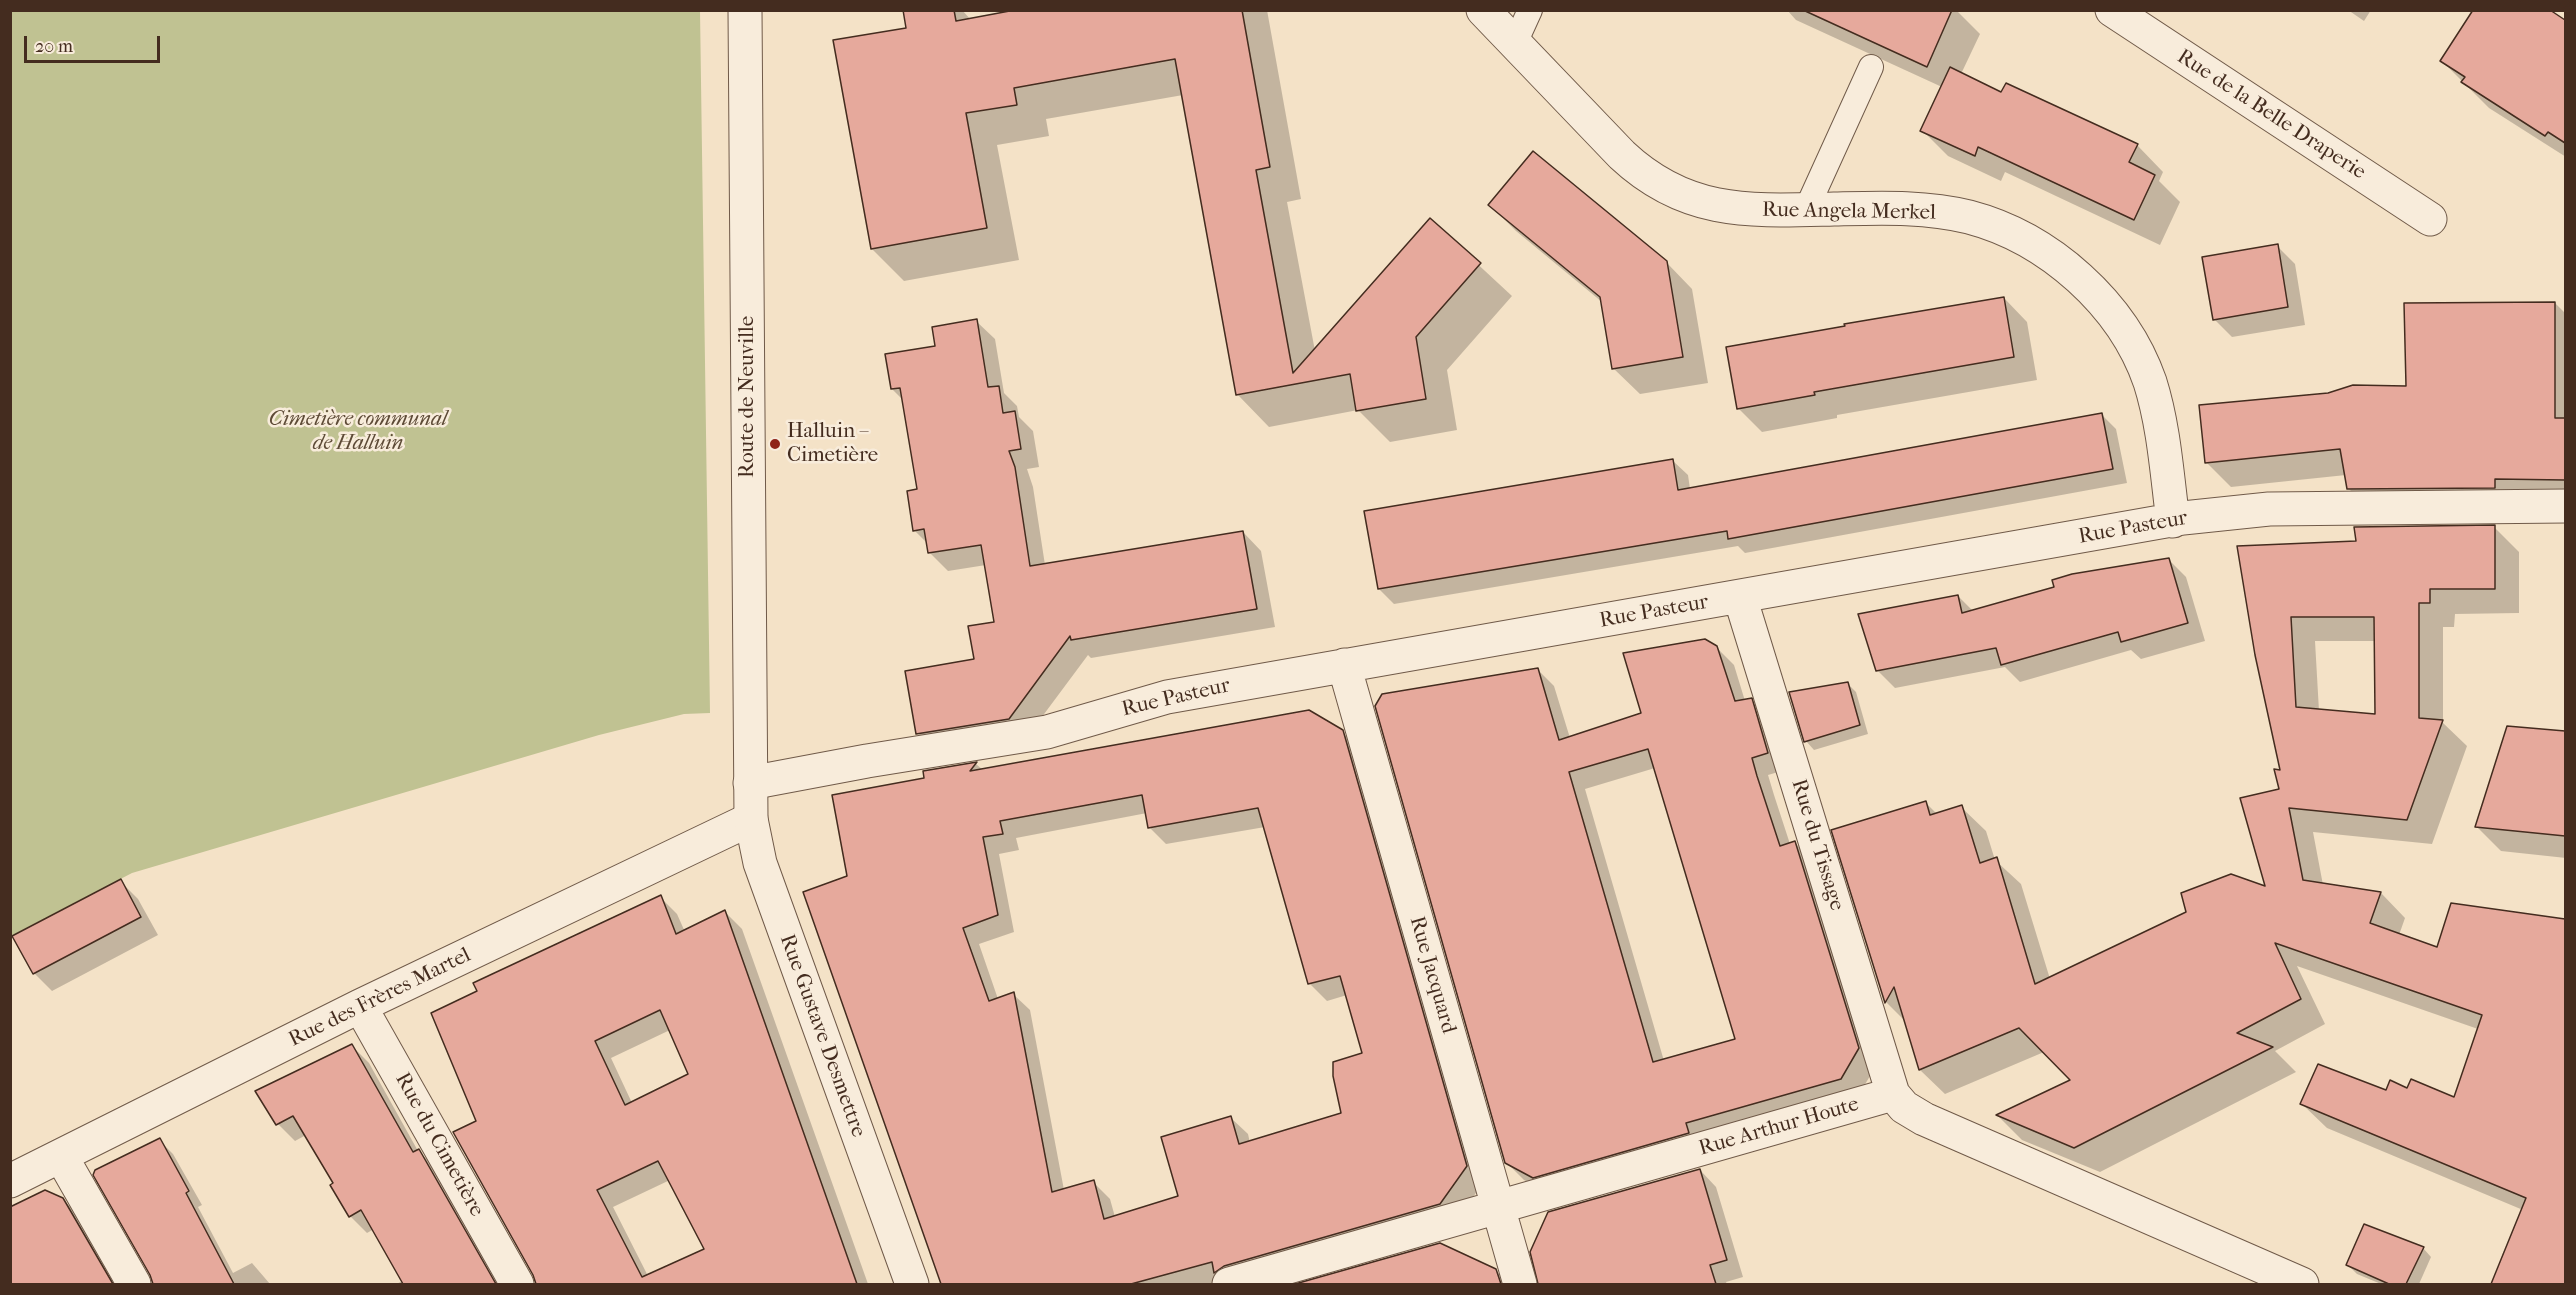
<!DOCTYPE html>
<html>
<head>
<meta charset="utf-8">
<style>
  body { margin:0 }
  #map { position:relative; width:2576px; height:1295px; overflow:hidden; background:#f4e2c7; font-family:"IM FELL French Canon",serif }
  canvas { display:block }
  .frame { position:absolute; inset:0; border:12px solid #442c1f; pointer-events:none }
  .scale { position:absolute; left:24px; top:36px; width:136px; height:27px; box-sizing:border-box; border:3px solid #442c1f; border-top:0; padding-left:8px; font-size:18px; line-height:21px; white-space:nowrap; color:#442c1f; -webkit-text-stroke:4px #f8ecdb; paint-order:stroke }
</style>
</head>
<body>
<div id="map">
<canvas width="2576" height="1295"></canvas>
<div class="frame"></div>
<div class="scale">20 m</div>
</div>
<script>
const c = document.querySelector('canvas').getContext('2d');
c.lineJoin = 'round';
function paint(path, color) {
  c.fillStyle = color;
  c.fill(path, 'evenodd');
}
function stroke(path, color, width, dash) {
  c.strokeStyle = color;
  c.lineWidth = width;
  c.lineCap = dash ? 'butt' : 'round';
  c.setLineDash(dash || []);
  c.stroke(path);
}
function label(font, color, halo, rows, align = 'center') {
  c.font = font + ' "IM FELL French Canon",serif';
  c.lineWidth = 5;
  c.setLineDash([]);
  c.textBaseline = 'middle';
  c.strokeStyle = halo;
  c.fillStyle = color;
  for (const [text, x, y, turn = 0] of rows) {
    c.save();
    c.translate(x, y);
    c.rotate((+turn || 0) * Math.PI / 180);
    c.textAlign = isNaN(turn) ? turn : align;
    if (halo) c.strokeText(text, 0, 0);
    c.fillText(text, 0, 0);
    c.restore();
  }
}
paint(new Path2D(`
  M11 10 700 11 710 713 684 714 599 735 132 873 11 936Z`), '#c0c292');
paint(new Path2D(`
  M905 10H962L971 20 1023 10H1267L1301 199 1287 202 1315 351 1430 220 1512 296 1447 370 1457 430 1390 442 1358 410 1269 427 1237 394 1183 95 1046 119 1049 136 997 145 1019 260 904 281 872 249 908 29Z
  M1787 10H1956L1980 34 1961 74 2002 94 2137 145 2163 172 2159 181 2180 202 2160 245 2005 172 2001 181 1948 156 1922 130 1942 87 1796 20Z
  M2348 10H2371L2364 21Z
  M2547 10 2566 22V157L2489 108 2442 61Z
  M1490 205 1666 262 1692 289 1708 383 1640 394 1613 368 1602 302 1516 231Z
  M2277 246 2295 264 2305 325 2232 337 2214 319Z
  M2004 298 2027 322 2037 380 1837 415V418L1762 432 1738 408Z
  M2555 303 2566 314V504L2374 514 2349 489 2346 475 2231 487 2206 462 2407 387Z
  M976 321 995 339 1004 393 1017 406 1019 417 1033 431 1039 467 1027 469 1033 487 1045 565 1243 532 1261 551 1275 627 1091 658 1088 655 1027 737 936 752 918 733 975 661 996 624 986 565 948 571 930 553 928 544 914 530 919 490 904 401 892 389 937 347Z
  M2101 414 2116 429 2127 483 1745 553 1738 546 1394 604 1379 589 1673 461 1688 475 1690 489Z
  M2494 527 2519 552V613L2455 614 2454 627H2443V723L2467 746 2432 844 2313 832 2323 885 2381 893 2405 918 2399 935 2438 949 2452 904 2566 921V1284H2493L2523 1210 2327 1128 2302 1104 2408 1090 2455 1099 2478 1029 2297 966 2325 1024 2275 1051 2296 1072 2100 1172 2022 1140 1998 1116 2073 1080 2044 1052 1945 1094 1920 1070 1906 1022 1886 1002 1833 831 1925 802 1937 814 1961 807 1986 831 1995 860 2021 884 2050 979 2267 888 2282 772 2256 654 2358 543ZM2315 641H2376L2377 716 2319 711Z
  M2168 559 2186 577 2205 641 2141 659 2131 650 2020 682 2005 667 1895 688 1877 670 1958 596 1973 611Z
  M1716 647 1734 665 1745 701 1751 700 1768 717 1785 770 1768 775 1774 795 1790 844 1795 843 1812 860 1876 1066 1858 1096 1551 1194 1524 1180 1506 1162 1537 669 1554 686 1570 738 1643 714ZM1655 768 1737 1040 1664 1061 1585 789Z
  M1847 683 1856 692 1868 734 1814 750 1806 741Z
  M2566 687V858L2501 851 2477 827 2565 733Z
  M1342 732 1359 749 1483 1183 1456 1221 1237 1284H942L805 893 849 877 926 779 925 772 976 764 983 770ZM1147 813 1149 827 1166 844 1265 827 1310 984 1327 1001 1347 995 1364 1054 1343 1114 1250 1143 1248 1134 1231 1118 1180 1197 1115 1217 1110 1199 1093 1182 1064 1190 1030 1010 1013 994 998 999 979 944 1014 932 999 854 1019 850 1016 838Z
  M120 881 138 899 158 935 52 991 34 973Z
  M660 897 677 914 685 932 725 912 742 929 868 1284H537L478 1122 479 992ZM670 1030 690 1075 632 1103 611 1058ZM670 1180 706 1249 648 1276 613 1207Z
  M352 1046 369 1063 418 1151 436 1167 502 1284H396L403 1281 374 1229 367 1233 350 1216 335 1183 306 1135 295 1141 278 1124 257 1092Z
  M159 1140 173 1154 202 1205 198 1207 233 1273 252 1263 270 1284H154L152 1275Z
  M1700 1170 1716 1187 1743 1277 1726 1282 1727 1284H1539L1540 1279Z
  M62 1199 77 1213 117 1284H10V1209Z
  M1440 1245 1495 1270 1510 1284H1301Z
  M2423 1248 2431 1257 2419 1284H2381L2357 1274 2348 1265Z`), '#0003');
const building = new Path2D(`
  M903 10H954L956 21 1015 10H1242L1270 167 1256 170 1293 373 1430 218 1481 263 1416 337 1426 399 1356 411 1350 374 1236 395 1175 59 1014 88 1017 105 966 113 987 228 871 249 833 40 906 28Z
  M1803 10H1952L1927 67Z
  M2473 10H2550L2565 20V143L2548 132 2545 136 2461 82 2465 77 2440 61Z
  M1950 67 2001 92 2006 83 2138 144 2129 162 2155 175 2134 220 1978 147 1975 156 1920 131Z
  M1533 151 1667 261 1683 357 1612 369 1600 297 1488 205Z
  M2278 244 2288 307 2213 320 2202 257Z
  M2004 297 2014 357 1814 392 1815 395 1737 409 1726 347 1845 326 1844 324Z
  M2555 302V418H2565V480L2495 479V488L2347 489 2340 449 2205 463 2199 405 2328 393 2353 385 2406 386 2404 303Z
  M977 319 988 387 999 386 1003 413 1015 411 1021 449 1009 451 1015 467 1030 566 1243 531 1257 609 1071 640 1070 636 1009 719 916 734 905 671 974 659 968 626 994 622 981 545 928 553 924 529 913 531 907 491 917 489 900 388 891 389 885 354 935 346 932 327Z
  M2102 413 2113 469 1728 539 1727 531 1378 589 1364 511 1673 459 1678 490Z
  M2495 525V589H2430V603H2419V718L2443 720 2407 820 2289 808 2303 880 2381 892 2370 923 2437 947 2451 903 2565 919V1284H2491L2526 1198 2300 1104 2318 1064 2386 1090 2390 1080 2407 1088 2411 1079 2454 1097 2482 1015 2275 943 2301 999 2237 1033 2273 1047 2074 1148 1996 1115 2070 1080 2019 1028 1919 1070 1894 987 1885 1003 1831 830 1926 801 1930 815 1962 805 1980 863 1997 857 2035 984 2186 912 2181 893 2231 874 2265 886 2240 798 2279 789 2274 769 2280 770 2255 655 2237 546 2356 541 2354 527ZM2291 617H2374L2375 714 2296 707Z
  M2169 558 2188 623 2121 642 2118 632 2001 665 1996 648 1876 671 1858 614 1958 595 1962 613 2054 587 2052 580 2072 574Z
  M1705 639 1717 646 1735 701 1752 698 1768 753 1752 758 1757 776 1780 846 1795 841 1859 1048 1841 1079 1686 1123 1689 1133 1533 1178 1505 1163 1375 706 1382 694 1538 668 1559 740 1641 713 1623 653ZM1648 749 1735 1039 1653 1062 1569 772Z
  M1848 682 1860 725 1804 742 1789 692Z
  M1309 710 1343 730 1467 1166 1440 1204 1224 1266 1214 1273 1212 1262 1131 1284H941L803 892 847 876 832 795 924 778 923 771 977 762 970 771ZM1142 795 1148 828 1258 808 1308 984 1340 976 1362 1053 1333 1062V1076L1341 1113 1239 1144 1231 1116 1161 1137 1178 1196 1104 1219 1094 1180 1052 1192 1014 992 989 1001 963 928 998 915 983 837 1003 834 1000 821Z
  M2507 726 2565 731V836L2475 827Z
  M121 879 141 917 33 974 12 936Z
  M661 895 676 934 725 910 857 1284H536L533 1275 453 1132 476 1121 431 1013 477 991 473 983ZM660 1010 688 1074 625 1105 595 1041ZM658 1161 704 1249 642 1277 597 1190Z
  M352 1044 413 1152 419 1149 496 1284H403L361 1210 349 1217 330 1185 333 1183 293 1116 276 1125 255 1091Z
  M160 1138 189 1191 186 1193 234 1284H153L150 1275 93 1175 95 1170Z
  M1700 1169 1727 1260 1710 1265 1716 1284H1538L1530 1252 1548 1212Z
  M45 1190 63 1198 113 1284H10V1207Z
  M2364 1224 2424 1247 2406 1284H2389L2346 1265Z
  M1440 1243 1496 1269 1501 1284H1295Z`);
paint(building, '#e6a99c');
stroke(building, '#442c1f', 1.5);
const service = new Path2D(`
  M1515 43 1530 10
  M1806 210 1871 67`);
const minor = new Path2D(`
  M1483 10 1622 155C1687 216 1752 211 1834 209 1879 208 1925 206 1969 217 2049 238 2123 304 2150 382 2164 426 2167 475 2173 521
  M2112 10 2430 219
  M1740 597 1893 1094 1904 1107 1924 1119 2302 1284
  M1344 665 1520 1284
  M750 783 867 761 1047 732 1167 697 2183 518 2269 509 2566 506
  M360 1006 517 1284
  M61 1156 134 1284
  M10 1181 360 1006 751 819
  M1229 1284 1893 1094`);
const tertiary = new Path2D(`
  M745 10 751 819 760 863 912 1284`);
stroke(service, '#705a49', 26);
stroke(minor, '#705a49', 35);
stroke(tertiary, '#705a49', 35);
stroke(service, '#f8ecdb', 24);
stroke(minor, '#f8ecdb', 33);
stroke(tertiary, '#f8ecdb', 33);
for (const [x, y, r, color] of [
  [775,444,6,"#8f2418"]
]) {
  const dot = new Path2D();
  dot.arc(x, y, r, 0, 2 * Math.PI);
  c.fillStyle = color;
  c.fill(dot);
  stroke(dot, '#f8ecdb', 2);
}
label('21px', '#442c1f', '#f8ecdb', [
  ["Rue de la Belle Draperie",2271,115,33],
  ["Rue Angela Merkel",1849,212,1],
  ["Route de Neuville",748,397,-90],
  ["Rue Pasteur",2133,528,-10],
  ["Rue Pasteur",1654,612,-10],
  ["Rue Pasteur",1176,698,-13],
  ["Rue du Tissage",1817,845,73],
  ["Rue Jacquard",1432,975,74],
  ["Rue des Frères Martel",380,998,-26],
  ["Rue Gustave Desmettre",822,1036,70],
  ["Rue Arthur Houte",1779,1127,-16],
  ["Rue du Cimetière",439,1145,61]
]);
label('italic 21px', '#5d4a36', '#f8ecdb', [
  ["Cimetière communal",358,420],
  ["de Halluin",358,444]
]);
label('21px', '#442c1f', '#f8ecdb', [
  ["Halluin –",787,432],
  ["Cimetière",787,456]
], 'left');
</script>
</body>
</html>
